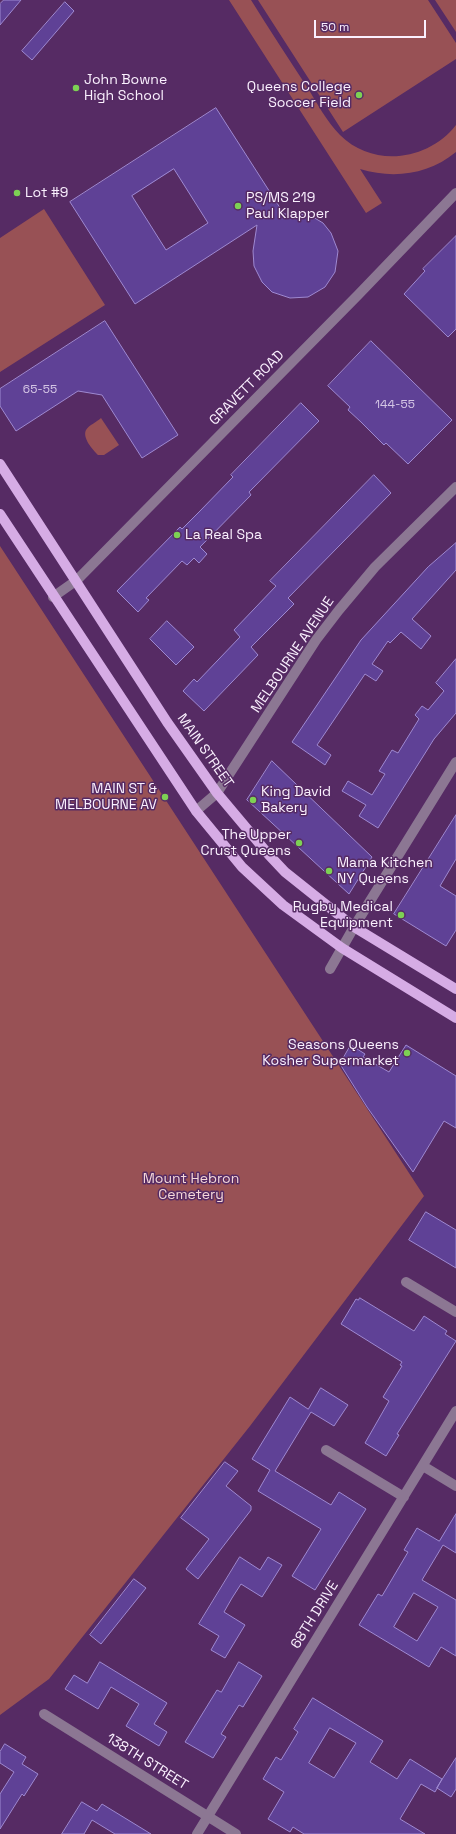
<!DOCTYPE html>
<html>
<head>
<meta charset="utf-8">
<style>
  body { margin:0 }
  #map { position:relative; width:456px; height:1834px; overflow:hidden; background:#562b64; font-family:"Space Grotesk",sans-serif }
  canvas { display:block }
  .scale { position:absolute; left:314px; top:20px; width:112px; height:18px; box-sizing:border-box; border:2px solid #faf0fe; border-top:0; padding-left:5px; font-size:12px; line-height:14px; white-space:nowrap; color:#faf0fe; -webkit-text-stroke:3px #562b64; paint-order:stroke }
</style>
</head>
<body>
<div id="map">
<canvas width="456" height="1834"></canvas>
<div class="scale">50 m</div>
</div>
<script>
const c = document.querySelector('canvas').getContext('2d');
c.lineJoin = 'round';
function paint(path, color) {
  c.fillStyle = color;
  c.fill(path, 'evenodd');
}
function stroke(path, color, width, dash) {
  c.strokeStyle = color;
  c.lineWidth = width;
  c.lineCap = dash ? 'butt' : 'round';
  c.setLineDash(dash || []);
  c.stroke(path);
}
function label(font, color, halo, rows, align = 'center') {
  c.font = font + ' "Space Grotesk",sans-serif';
  c.lineWidth = 3;
  c.setLineDash([]);
  c.textBaseline = 'middle';
  c.strokeStyle = halo;
  c.fillStyle = color;
  for (const [text, x, y, turn = 0] of rows) {
    c.save();
    c.translate(x, y);
    c.rotate((+turn || 0) * Math.PI / 180);
    c.textAlign = isNaN(turn) ? turn : align;
    if (halo) c.strokeText(text, 0, 0);
    c.fillText(text, 0, 0);
    c.restore();
  }
}
paint(new Path2D(`
  M229 0H251C269 29 288 58 307 87 317 103 327 122 340 135 373 168 428 161 456 125V152C428 175 393 179 360 169L382 203 366 213Z
  M258 0H428L456 43V59L343 132Z
  M435 0H456V32Z
  M44 209 105 305 0 372V238Z
  M101 418 119 445 104 455H98C93 450 82 438 86 430 89 425 97 422 101 418Z
  M0 546 424 1196 250 1426 49 1679 0 1715Z`), '#985155');
const building = new Path2D(`
  M4 0H21L0 25V4Z
  M65 2 74 11 32 60 22 51Z
  M216 108 284 214H299L313 217 323 223 331 233 338 251 335 272 325 287 308 297 290 298 272 292 262 282 254 266 253 251 257 225 135 304 70 202ZM174 169 208 223 166 250 132 196Z
  M456 236V329L448 337 404 294 425 271 423 269Z
  M105 321 178 435 142 458 102 395 78 391 16 431 0 406V389Z
  M371 341 452 420 408 464 386 443 384 445 361 422 348 410 350 407 328 386Z
  M301 403 319 421 249 492 251 495 200 547 207 554 199 563 194 558 187 565 182 561 146 598 149 600 138 612 117 591 180 527 182 529 199 512 233 477 231 475Z
  M374 475 391 493 288 598 294 604 251 647 258 655 204 711 183 691 194 679 197 682 240 637 234 630 276 586 270 581Z
  M456 543V570L412 619 431 636 421 649 401 632 390 643 388 641 372 664 383 671 376 681 365 674 317 745 331 755 325 765 292 742 361 640 428 567Z
  M167 621 194 647 176 665 150 639Z
  M456 659V713L434 739 378 828 359 816 366 805 342 791 348 781 372 795 385 774 379 771 392 750 398 753 419 719 415 715 422 706 428 710 444 691 436 683Z
  M272 761 372 857 349 894 247 800Z
  M456 815V859L440 886 456 896V930L446 946 394 914Z
  M351 1045 365 1054 363 1057 389 1072 406 1045 456 1076V1128L444 1121 413 1172 367 1107 340 1064Z
  M426 1212 456 1230V1268L409 1240Z
  M360 1298 414 1331 424 1316 447 1331 445 1334 456 1341 397 1434 399 1435 386 1456 365 1443 389 1401 383 1397 402 1366 400 1365 402 1362 341 1324 356 1299 358 1300Z
  M321 1388 348 1405 334 1426 311 1412 275 1471 331 1505 339 1492 366 1509 315 1590 292 1576 321 1529 258 1491 270 1470 252 1459 290 1397 308 1409Z
  M225 1462 238 1471 226 1486 251 1506V1510L198 1579 186 1569 209 1539 181 1518Z
  M456 1514V1553L443 1545 422 1580 456 1600V1656L441 1647 429 1667 359 1625 378 1594 382 1596 408 1552 404 1550 417 1528 439 1541ZM414 1593 438 1607 417 1641 394 1627Z
  M240 1557 260 1570 268 1557 282 1565 262 1597 241 1584 232 1598 224 1612 245 1625 225 1658 211 1650 219 1636 199 1624Z
  M134 1579 146 1588 101 1644 90 1635Z
  M100 1662 167 1703 154 1724 167 1732 159 1746 126 1726 139 1704 111 1687 98 1709 65 1689 74 1675 87 1683Z
  M239 1662 262 1676 243 1707 239 1705 221 1734 226 1737 213 1758 185 1742 217 1690 221 1692Z
  M313 1698 383 1741 370 1762 397 1779 410 1759 442 1779 435 1792 421 1784 400 1819 425 1834H304L293 1827 290 1832 268 1819 284 1792 263 1779 276 1757 281 1760 298 1732 294 1729ZM330 1728 356 1743 334 1778 309 1763Z
  M5 1744 26 1757 22 1764 38 1774 24 1796 22 1794 0 1829V1794L14 1772 0 1763V1752Z
  M456 1758V1789L451 1797 437 1788Z
  M82 1802 97 1811 102 1804 151 1834H115L92 1820 84 1834H62Z`);
paint(building, '#5f4196');
stroke(building, '#9e89d1', 1);
stroke(new Path2D(`
  M53 597 77 580 358 295 456 193
  M196 811 217 793 316 640 339 610 375 567 456 487
  M330 969 354 927 456 762
  M406 1282 456 1312
  M326 1450 404 1497
  M423 1466 456 1486
  M44 1714 236 1834
  M197 1834 456 1411`), '#8c7793', 10);
stroke(new Path2D(`
  M0 464 167 722 217 793 269 855 285 872 354 927 456 989
  M0 514 196 811 242 867 283 905 342 948 456 1018`), '#d6ace5', 10);
for (const [x, y, r, color] of [
  [76,88,4,"#7dd154"],
  [359,95,4,"#7dd154"],
  [17,193,4,"#7dd154"],
  [238,206,4,"#7dd154"],
  [177,535,4,"#7dd154"],
  [165,797,4,"#7dd154"],
  [253,800,4,"#7dd154"],
  [299,843,4,"#7dd154"],
  [329,871,4,"#7dd154"],
  [401,915,4,"#7dd154"],
  [407,1053,4,"#7dd154"]
]) {
  const dot = new Path2D();
  dot.arc(x, y, r, 0, 2 * Math.PI);
  c.fillStyle = color;
  c.fill(dot);
  stroke(dot, '#562b64', 1.5);
}
label('12px', '#d3c4e4', null, [
  ["65-55",40,390],
  ["144-55",395,405]
]);
label('14px', '#faf0fe', '#562b64', [
  ["John Bowne",84,80],
  ["High School",84,96],
  ["Queens College",351,87,"right"],
  ["Soccer Field",351,103,"right"],
  ["Lot #9",25,193],
  ["PS/MS 219",246,198],
  ["Paul Klapper",246,214],
  ["La Real Spa",185,535],
  ["MAIN ST &",157,789,"right"],
  ["MELBOURNE AV",157,805,"right"],
  ["King David",261,792],
  ["Bakery",261,808],
  ["The Upper",291,835,"right"],
  ["Crust Queens",291,851,"right"],
  ["Mama Kitchen",337,863],
  ["NY Queens",337,879],
  ["Rugby Medical",393,907,"right"],
  ["Equipment",393,923,"right"],
  ["Seasons Queens",399,1045,"right"],
  ["Kosher Supermarket",399,1061,"right"]
], 'left');
label('14px', '#faf0fe', '#562b64', [
  ["GRAVETT ROAD",247,388,-45],
  ["MELBOURNE AVENUE",293,655,-56],
  ["MAIN STREET",205,751,55],
  ["68TH DRIVE",315,1615,-58],
  ["138TH STREET",147,1762,32]
]);
label('14px', '#f5d8d8', '#562b64', [
  ["Mount Hebron",191,1179],
  ["Cemetery",191,1195]
]);
</script>
</body>
</html>
